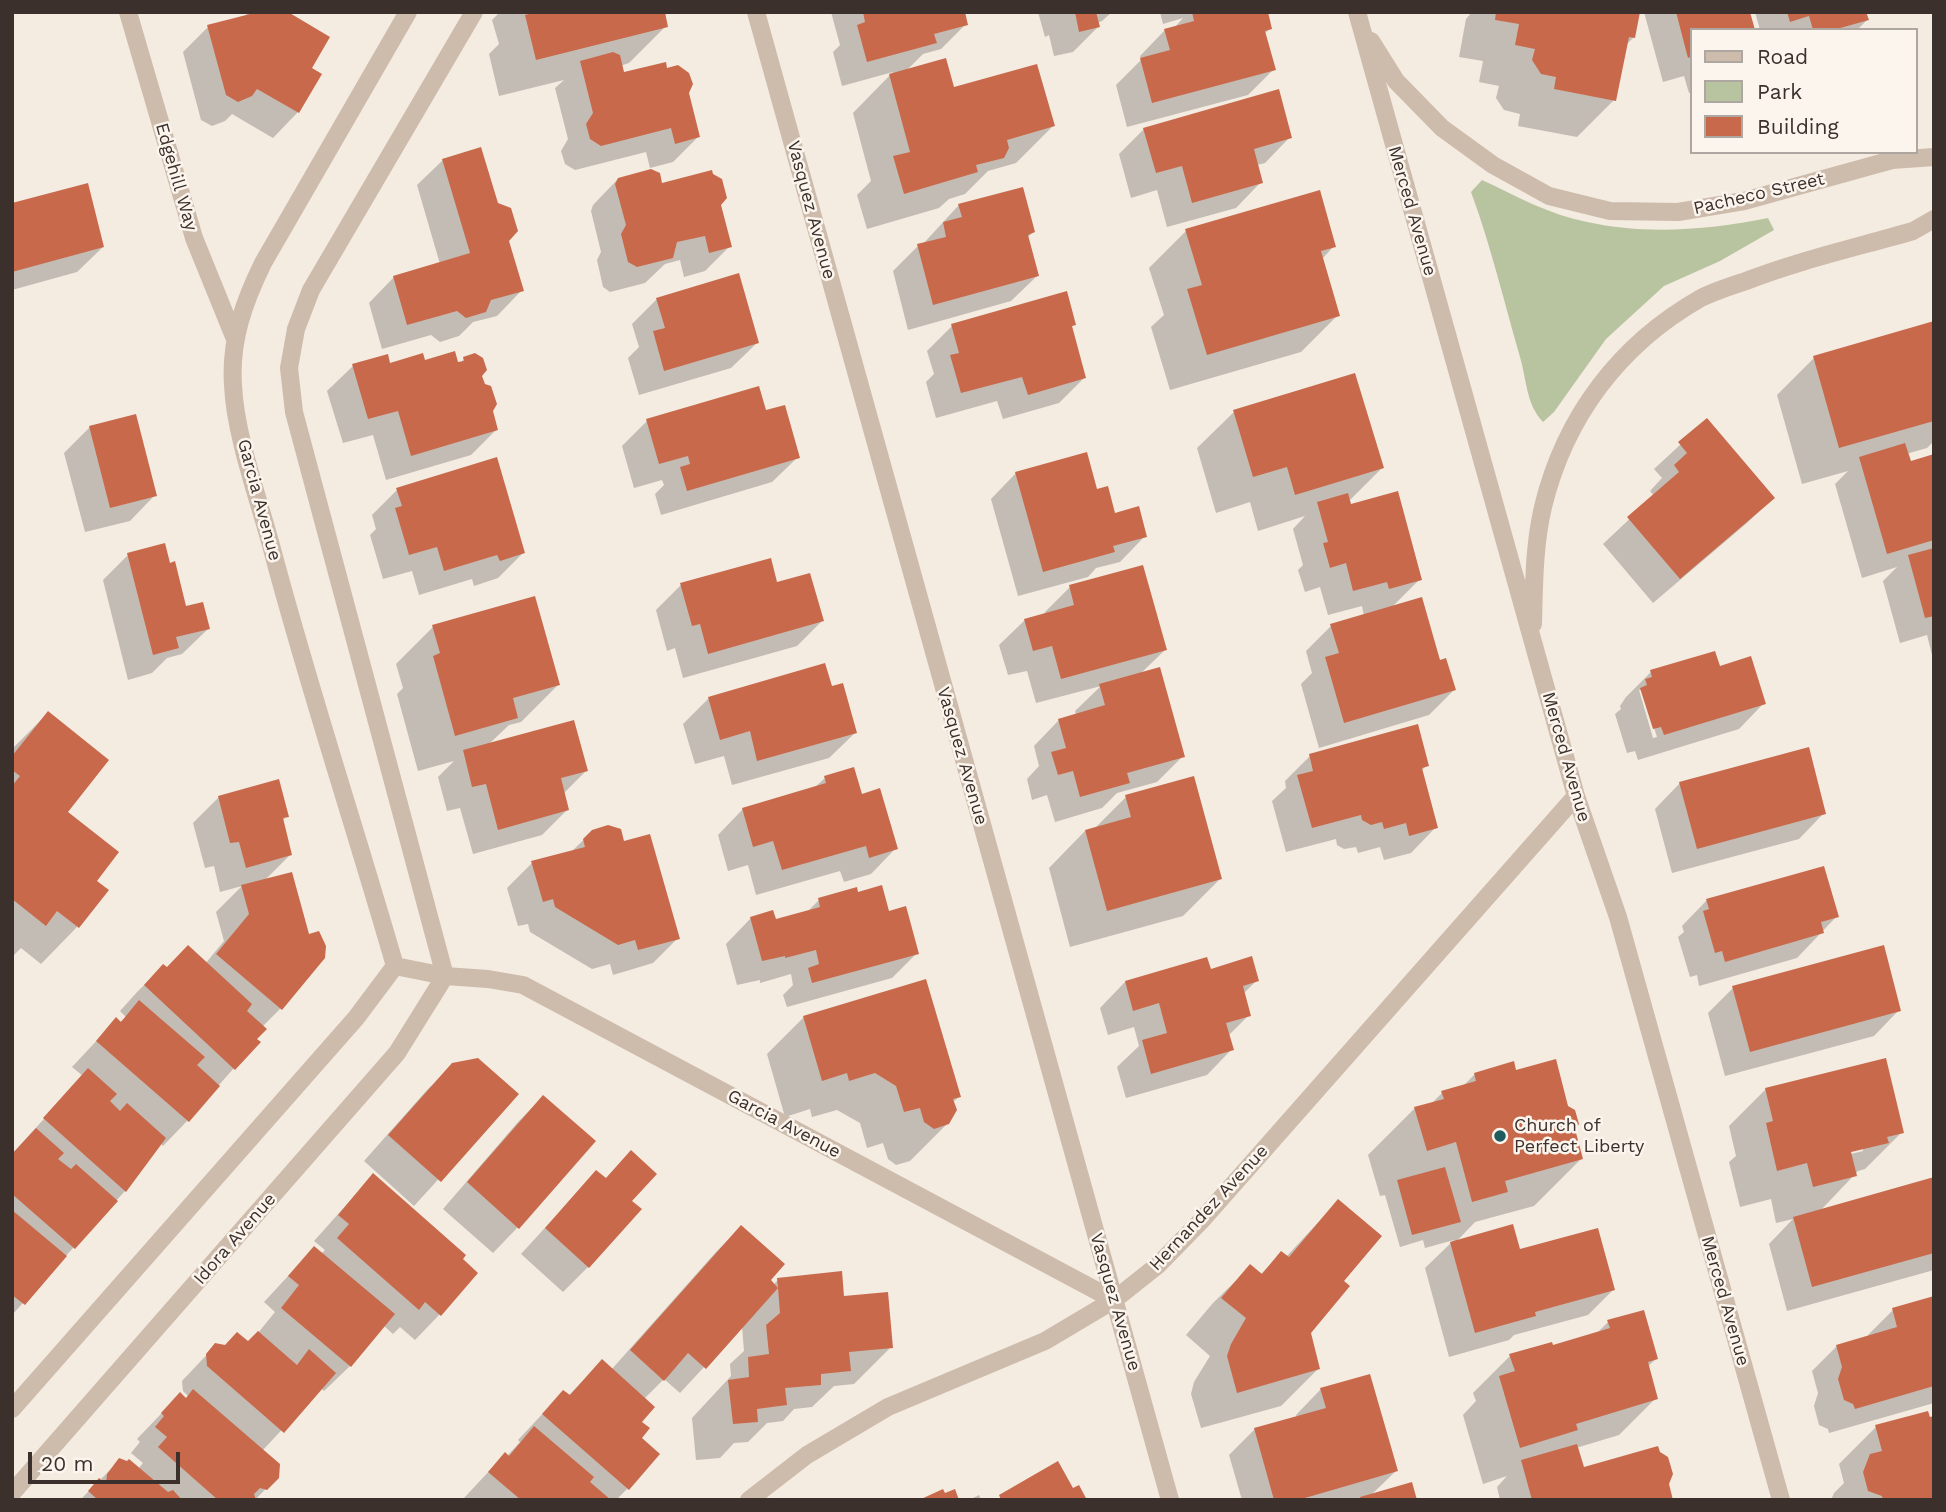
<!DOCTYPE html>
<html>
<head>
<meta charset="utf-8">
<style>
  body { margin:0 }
  #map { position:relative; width:1946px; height:1512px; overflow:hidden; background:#f4ebe1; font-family:"Work Sans",sans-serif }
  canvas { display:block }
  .frame { position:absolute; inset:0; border:14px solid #3b302b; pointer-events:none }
  .legend { position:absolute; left:1690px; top:28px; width:228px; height:126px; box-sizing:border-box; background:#fbf5ee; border:2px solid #aea6a0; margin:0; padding:9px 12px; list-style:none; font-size:21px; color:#3b302b }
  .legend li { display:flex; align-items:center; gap:14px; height:35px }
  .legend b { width:35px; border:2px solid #aea6a0 }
  .scale { position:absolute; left:28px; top:1452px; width:152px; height:32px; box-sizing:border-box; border:4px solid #3b302b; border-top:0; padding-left:9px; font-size:21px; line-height:24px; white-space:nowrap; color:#3b302b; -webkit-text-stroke:5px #fbf5ee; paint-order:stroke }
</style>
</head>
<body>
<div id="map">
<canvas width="1946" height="1512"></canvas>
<div class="frame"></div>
<ul class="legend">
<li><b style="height:9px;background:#cdbbac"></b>Road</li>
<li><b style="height:19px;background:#b8c4a0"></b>Park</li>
<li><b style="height:19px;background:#c8694b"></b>Building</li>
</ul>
<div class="scale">20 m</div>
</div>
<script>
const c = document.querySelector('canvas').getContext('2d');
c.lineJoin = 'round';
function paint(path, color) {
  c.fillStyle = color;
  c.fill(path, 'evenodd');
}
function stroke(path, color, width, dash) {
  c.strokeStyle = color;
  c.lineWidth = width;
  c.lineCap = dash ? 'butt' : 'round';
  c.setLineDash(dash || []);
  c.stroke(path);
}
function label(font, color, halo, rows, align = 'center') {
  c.font = font + ' "Work Sans",sans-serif';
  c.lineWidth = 5;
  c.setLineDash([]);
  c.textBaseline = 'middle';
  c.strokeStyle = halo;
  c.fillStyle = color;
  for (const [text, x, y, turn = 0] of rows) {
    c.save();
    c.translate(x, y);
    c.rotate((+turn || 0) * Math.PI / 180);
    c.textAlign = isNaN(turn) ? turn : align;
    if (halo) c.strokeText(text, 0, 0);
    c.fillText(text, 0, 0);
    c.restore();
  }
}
paint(new Path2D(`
  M1482 180C1516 196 1550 215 1587 222 1645 235 1710 230 1768 218L1774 230 1720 261 1664 286 1606 339 1554 412 1543 422C1526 404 1527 381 1520 357 1504 302 1491 246 1471 192Z`), '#b8c4a0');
paint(new Path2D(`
  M249 12H285L310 69 298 112 273 138 232 114 225 121 212 126 201 120 183 52 208 27 243 18Z
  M500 12H663L666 26 629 63 620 66 623 74 666 70 687 93 698 137 673 162 650 168 646 152 575 170 565 164 561 151 568 139 555 88 564 80 499 96 489 54 499 44 492 20Z
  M831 12H963L966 24 941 49 923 54 906 71 1053 126 1016 163 988 171 965 194 949 199 939 208 867 229 857 195 871 181 853 113 893 72 842 86 833 52 840 45Z
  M1038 12H1112L1102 21 1097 23 1098 27 1073 52 1054 56 1049 35 1045 37Z
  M1160 12H1266L1270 29 1264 34 1274 69 1248 95 1127 127 1116 85 1141 60 1140 56 1165 30 1174 28 1183 18 1163 24Z
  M1472 12H1639L1634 37 1626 45 1614 100 1577 137 1518 126 1520 114 1504 110 1496 98 1499 86 1479 82 1483 61 1459 57 1466 19Z
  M1644 12H1748L1692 30V92L1689 93 1684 76 1663 82Z
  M1755 12H1865L1867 20 1857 30H1760Z
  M1144 129 1290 137 1265 163 1257 165 1261 182 1236 208 1167 227 1157 190 1131 198 1119 154Z
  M443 160 507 240 522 290 497 316 473 322 459 336 440 342 431 335 382 349 369 303 394 277 440 264 417 185Z
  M618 179 661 185 719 205 730 246 705 271 684 277 680 260 665 264 645 283 610 292 603 287 597 260 601 252 591 211 593 205Z
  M1021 189 1033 232 1027 238 1037 276 1011 301 908 330 893 271 918 246 923 244 958 206Z
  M12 205 103 247 77 272 12 290Z
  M1186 231 1334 246 1322 259 1338 315 1301 352 1170 390 1151 327 1164 315 1149 268Z
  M657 299 757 343 731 368 639 395 628 358 639 347 632 324Z
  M1934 323V441L1927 448 1906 454 1909 463 1934 456V663L1927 635 1900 643 1883 581 1897 567 1862 578 1835 484 1848 471 1802 484 1777 395 1814 358Z
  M1074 324 1071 328 1084 378 1059 403 1003 419 997 401 936 418 926 382 934 374 927 351 952 326Z
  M464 359 481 376 496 430 471 455 386 480 373 435 343 443 327 391 353 366 424 362 458 365Z
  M765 412 798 457 772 482 661 515 655 494 664 485 662 480 634 488 622 446 647 421Z
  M1234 412 1382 468 1349 501 1350 506 1420 579 1392 607 1439 662 1454 690 1429 715 1319 748 1301 684 1312 673 1306 651 1331 626 1364 616 1362 606 1328 615 1320 587 1305 592 1298 570 1303 565 1293 529 1305 516 1258 531 1250 502 1216 513 1197 448Z
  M1707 420 1773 498 1747 523 1653 603 1603 544 1654 496 1650 491 1662 478 1654 469Z
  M90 427 155 495 130 521 85 532 64 453Z
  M1016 473 1096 491 1114 515 1145 536 1120 562 1096 568 1088 577 1018 596 991 499Z
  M397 490 523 553 498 578 474 586 472 579 419 595 412 571 383 579 370 535 376 529 372 515Z
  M128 555 208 629 182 654 167 658 152 673 128 680 103 580Z
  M776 584 822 621 797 646 683 678 675 648 667 651 656 610 681 585Z
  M1070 587 1165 650 1139 675 1183 756 1157 782 1117 793 1102 808 1055 822 1047 795 1032 800 1027 779 1039 766 1034 746 1059 720 1076 715 1075 711 1101 686 1036 703 1027 671 1008 675 999 645 1025 620 1045 615V612Z
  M433 627 558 685 521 722 509 725 488 745 586 771 563 794 567 810 542 835 473 854 460 808 447 811 438 777 454 761 418 771 397 694 403 688 396 664Z
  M1718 668 1764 703 1739 729 1638 760 1635 751 1627 753 1615 714 1621 709 1620 706 1626 697 1651 672ZM1639 690H1642L1657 737 1653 738Z
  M830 688 855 733 829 758 732 785 724 756 695 764 683 724 709 698Z
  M48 713 65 813 94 881 106 891 77 927 41 964 21 948 12 957V749Z
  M1310 756 1427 765 1421 771 1436 827 1411 853 1384 860 1380 847 1358 853 1356 847 1344 849 1337 845 1336 839 1286 852 1272 801 1286 788 1285 781Z
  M825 778 860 796 896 848 871 874 844 882 840 871 756 895 748 865 728 871 718 835 743 809 814 788Z
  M1680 783 1824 813 1799 839 1672 873 1655 809Z
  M219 797 287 816 282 821 290 855 264 881 281 1008 262 1027 234 1068 188 1120 163 1146 160 1143 125 1191 12 1315V1154L83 1076 72 1067 116 1020 119 1023 126 1017 120 1011 138 991 164 966 167 969 205 964 224 941 216 912 242 886 220 892 214 866 205 868 193 823Z
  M1126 797 1220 879 1183 916 1070 947 1049 868 1085 831 1094 829Z
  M593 831 623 843 678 938 653 963 613 975 610 964 592 969 530 932 528 924 518 926 507 888 532 863 571 852Z
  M819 900 888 913 917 953 892 978 787 1007 783 995 793 985 791 974 760 983V980L737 985 726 944 751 918 775 922 806 913Z
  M1707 900 1837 916 1797 958 1699 986 1697 975 1690 977 1678 937 1684 932 1682 926Z
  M1209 971 1257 980 1243 994 1249 1015 1228 1036 1232 1049 1207 1075 1126 1098 1117 1067 1139 1046 1134 1027 1108 1035 1100 1008 1125 982Z
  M1733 988 1899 1010 1874 1036 1725 1076 1708 1013Z
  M804 1017 959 1097 953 1102 948 1123 910 1161 896 1165 888 1159 883 1143 867 1148 860 1123 837 1110 812 1117 810 1109 785 1117 767 1054Z
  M453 1065 516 1094 414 1206 364 1161 427 1090Z
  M1514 1072 1573 1129 1581 1159 1534 1206 1475 1222 1456 1242 1519 1251 1613 1290 1588 1315 1514 1335 1509 1340 1449 1357 1425 1268 1454 1240 1425 1248 1423 1240 1400 1247 1385 1195 1380 1196 1368 1155 1415 1108 1431 1104 1442 1093 1462 1087 1475 1074Z
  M1766 1089 1902 1132 1865 1169 1858 1171 1820 1211 1934 1179V1270L1787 1311 1769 1244 1793 1219 1776 1223 1771 1199 1740 1207 1729 1162 1736 1156 1729 1126ZM1863 1148V1151L1843 1156 1842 1153Z
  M543 1097 518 1227 493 1253 443 1209 518 1122Z
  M596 1172 630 1201 588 1267 563 1292 521 1254Z
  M373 1175 440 1314 415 1340 400 1327 393 1334 383 1325 350 1366 324 1391 321 1388 262 1451 277 1477 255 1500H80L120 1460 138 1469 143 1463 131 1453 140 1442 137 1439 180 1394 186 1400 189 1397 183 1391 182 1381 216 1345 224 1347 248 1343 258 1333 275 1312 264 1302 314 1248 321 1254 325 1250 314 1241Z
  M1338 1201 1342 1282 1309 1332 1318 1369 1281 1406 1201 1428 1191 1394 1194 1382 1210 1356 1186 1335 1213 1303 1250 1267 1260 1275 1281 1253 1286 1257Z
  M741 1227 768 1281 773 1285 778 1280 842 1297 891 1347 854 1384 834 1386 812 1407 794 1409 783 1421 767 1423 748 1442 734 1443 720 1458 696 1460 692 1418 731 1376 730 1364 744 1351 742 1326 680 1393 664 1379 644 1399 640 1438 628 1488 616 1500 464 1498 505 1454 507 1456 520 1442 518 1440 563 1392 568 1396 602 1362 611 1370 716 1252Z
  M1934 1298V1403L1829 1433 1828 1429 1819 1425 1814 1406 1818 1393 1812 1371 1837 1346 1868 1337V1335L1893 1310Z
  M1608 1322 1656 1359 1647 1367 1656 1398 1619 1435 1576 1448 1583 1469 1667 1484 1671 1500H1500L1497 1487 1507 1476 1483 1484 1463 1415 1476 1401 1473 1393 1510 1356 1552 1347 1596 1334Z
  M1321 1389 1396 1471 1370 1496 1415 1500H1242L1229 1455 1255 1429 1297 1418 1296 1415Z
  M1928 1419 1934 1500H1831L1834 1493 1844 1483 1839 1464 1876 1427Z
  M979 1495 981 1500H969Z`), '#0003');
paint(new Path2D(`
  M258 12H288L330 37 312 68 322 74 299 113 257 89 252 96 238 102 226 95 207 25Z
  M536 12H665L668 27 536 60 525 15Z
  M863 12H965L968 25 934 34 937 43 867 62 857 25 865 22Z
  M1075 12H1096L1100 27 1079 32Z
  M1192 12H1268L1272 29 1265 31 1276 70 1152 103 1140 58 1170 50 1164 29 1194 21Z
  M1496 12H1640L1635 38 1629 37 1616 101 1554 89 1556 77 1541 74 1532 60 1535 49 1515 45 1519 24 1495 20Z
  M1676 12H1750L1755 30H1692V56L1688 58Z
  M1787 12H1866L1869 20 1833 30H1813L1809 16 1790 22Z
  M613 52 620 55 624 72 666 62 667 68 678 65 689 73 693 84 689 93 700 137 675 144 671 128 601 146 590 139 586 124 593 113 580 61Z
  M946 58 954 87 1037 64 1055 126 1007 140 1009 148 1004 158 976 165 978 172 904 194 893 156 910 152 889 74Z
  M1279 89 1292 138 1254 149 1263 183 1192 203 1182 166 1156 173 1143 128Z
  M481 147 498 203 511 208 518 231 509 241 524 291 491 300 486 312 466 318 457 311 407 325 393 276 470 253 442 159Z
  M651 169 660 173 662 183 712 170 713 174 722 179 727 198 721 205 732 247 709 253 705 236 677 242 673 258 637 267 628 262 621 234 626 225 615 184 618 178Z
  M88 183 104 247 12 272V203Z
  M1023 187 1035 232 1028 235 1039 276 933 305 917 244 946 237 943 222 962 217 958 204Z
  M1320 190 1336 247 1321 251 1340 316 1207 355 1187 289 1202 285 1185 229Z
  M739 273 759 343 664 371 653 331 665 328 656 298Z
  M1067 291 1076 325 1072 326 1086 378 1028 395 1022 377 961 393 950 355 959 353 951 324Z
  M1934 321V421L1839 448 1813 356Z
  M455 351 458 362 464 361 463 357 475 353 483 358 487 370 482 376 485 384 491 386 497 404 493 411 498 430 411 456 398 411 368 419 352 364 388 354 390 363 423 353 425 360Z
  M1355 373 1384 468 1295 495 1287 467 1253 477 1233 410Z
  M759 386 766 410 785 405 800 458 687 491 680 467 690 464 688 456 659 464 646 419Z
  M136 414 157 496 110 508 89 426Z
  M1707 418 1775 498 1680 579 1627 517 1679 472 1674 465 1687 453 1678 442Z
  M1905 443 1911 461 1934 454V540L1887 554 1859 457Z
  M1087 452 1097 489 1108 486 1115 513 1139 506 1147 537 1113 546 1115 552 1043 572 1015 472Z
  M497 457 525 553 500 561 497 555 444 571 437 547 409 555 395 508 402 506 396 488Z
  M1398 491 1422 580 1389 589 1387 582 1353 591 1346 563 1330 568 1323 543 1328 542 1317 502 1348 493 1351 504Z
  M165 543 170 563 175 561 186 606 203 602 210 629 176 637 179 648 153 655 127 553Z
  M1934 548V616L1925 618 1908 555Z
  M771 558 777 582 810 573 824 621 708 654 700 624 692 626 680 583Z
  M1143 565 1167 650 1061 679 1052 646 1033 651 1024 619 1074 605 1069 585Z
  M535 596 560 685 513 698 518 718 455 736 433 656 440 653 432 625Z
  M1422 597 1440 660 1446 658 1456 690 1344 723 1325 657 1339 653 1330 624Z
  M1715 651 1720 666 1751 656 1766 704 1664 735 1661 727 1653 729 1640 688 1647 685 1645 679 1652 677 1650 670Z
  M825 663 832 686 843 683 857 733 757 761 750 731 720 740 708 697Z
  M1160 667 1185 757 1127 773 1130 783 1080 797 1073 771 1058 775 1051 752 1066 748 1058 719 1105 705 1099 684Z
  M48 711 109 760 68 812 119 852 97 881 109 890 79 928 57 911 46 926 12 899V786L20 776 12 770V756Z
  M574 720 588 771 561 778 569 810 498 830 486 784 472 787 463 750Z
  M1418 724 1429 766 1422 768 1438 828 1409 836 1406 823 1384 829 1382 822 1371 825 1362 820 1361 815 1312 828 1297 775 1313 771 1309 754Z
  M1809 747 1826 814 1697 849 1679 782Z
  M854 767 862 794 880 788 898 849 869 858 866 846 782 870 773 841 753 847 742 808 826 783 824 776Z
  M1194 776 1222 879 1107 911 1085 830 1131 817 1125 795Z
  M279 779 289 817 283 818 292 855 246 868 239 842 230 843 218 796Z
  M608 825 621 829 624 841 650 834 680 939 638 950 635 940 618 945 555 907 553 899 543 902 531 861 585 847 583 839 592 830Z
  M1824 866 1839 917 1821 922 1824 933 1725 962 1722 951 1715 953 1703 911 1709 909 1706 899Z
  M292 872 309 934 319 931 326 946 325 958 282 1010 216 954 249 914 241 885Z
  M882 885 889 911 906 906 919 954 812 983 808 968 819 964 816 950 785 958V956L762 961 750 917 773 910 776 919 820 907 818 898 857 887 858 892Z
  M188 945 252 1004 247 1011 267 1029 257 1039 261 1042 235 1070 144 985 163 964 167 967Z
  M1884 945 1901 1011 1750 1052 1732 986Z
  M1252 956 1259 981 1243 986 1251 1016 1226 1023 1234 1050 1151 1074 1142 1040 1167 1033 1159 1003 1133 1011 1125 981 1207 957 1211 969Z
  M926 979 961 1097 953 1099 957 1110 949 1124 934 1129 924 1122 920 1108 904 1112 896 1086 875 1073 849 1081 847 1073 822 1081 803 1016Z
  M139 1000 205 1057 197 1065 220 1086 189 1122 96 1041 116 1017 121 1022Z
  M478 1058 519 1094 441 1182 388 1135 452 1063Z
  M1886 1058 1904 1133 1887 1137 1889 1143 1851 1152 1857 1176 1813 1187 1807 1163 1777 1171 1766 1123 1773 1121 1765 1088Z
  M1556 1059 1568 1106 1575 1110 1579 1124 1575 1129 1583 1159 1505 1181 1508 1192 1472 1202 1456 1142 1427 1151 1414 1107 1444 1099 1441 1091 1476 1081 1474 1073 1514 1061 1516 1070Z
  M88 1068 117 1094 110 1101 120 1111 127 1103 166 1138 126 1192 43 1118Z
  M543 1095 596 1141 519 1229 467 1182Z
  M36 1128 64 1153 58 1159 71 1169 76 1164 118 1201 75 1249 12 1194V1154Z
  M631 1150 657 1174 632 1201 642 1209 589 1268 545 1228 596 1170 606 1178Z
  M1445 1167 1461 1222 1412 1235 1397 1180Z
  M373 1173 466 1255 463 1259 478 1273 441 1316 425 1302 419 1310 337 1238 349 1224 338 1215Z
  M1934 1177V1253L1812 1287 1793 1217Z
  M1338 1199 1382 1236 1344 1281 1350 1286 1311 1333 1320 1369 1237 1393 1227 1356 1231 1344 1246 1318 1221 1298 1250 1264 1262 1274 1281 1251 1289 1257Z
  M12 1210 67 1256 25 1305 12 1295Z
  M1513 1224 1520 1249 1598 1228 1615 1290 1535 1312 1536 1316 1475 1333 1450 1242Z
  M741 1225 785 1264 771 1280 778 1288 777 1278 842 1271 844 1296 888 1292 893 1348 849 1352 851 1371 821 1374V1385L785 1388 787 1405 757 1409 758 1422 733 1424 728 1380 749 1377 748 1357 769 1354 766 1325 780 1313 778 1288 706 1369 688 1353 664 1381 630 1350Z
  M314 1246 395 1314 351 1367 281 1308 299 1285 288 1276Z
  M1934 1296V1386L1855 1409 1853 1404 1844 1400 1838 1379 1842 1367 1836 1345 1897 1327 1892 1308Z
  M1644 1310 1658 1359 1648 1362 1658 1399 1576 1424 1578 1430 1520 1448 1499 1376 1515 1371 1509 1354 1552 1342 1553 1345 1610 1328 1607 1320Z
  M258 1331 297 1365 309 1349 336 1373 284 1433 207 1366 206 1354 215 1343 225 1345 237 1332 248 1341Z
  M602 1359 655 1407 642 1422 650 1428 642 1438 660 1454 629 1490 542 1414 563 1390 570 1395Z
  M1370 1374 1398 1471 1298 1500H1274L1254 1428 1326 1408 1320 1388Z
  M193 1389 280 1464 279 1478 267 1490 260 1488 254 1494 256 1500H218L158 1447 167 1437 155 1427 164 1416 161 1413 180 1392 186 1398Z
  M1928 1411 1930 1417 1934 1416V1500H1883L1882 1496 1868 1491 1863 1472 1870 1454 1882 1451 1875 1425Z
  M534 1426 594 1477 590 1482 611 1500H521L488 1472 505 1452 509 1456Z
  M1577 1444 1584 1467 1658 1446 1660 1452 1668 1457 1673 1474 1669 1484 1673 1500H1532L1521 1460Z
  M119 1458 127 1461 129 1459 168 1492 173 1490 182 1500H98L88 1491 99 1478 106 1484 107 1474Z
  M1058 1461 1073 1488 1079 1485 1087 1500H1001L999 1495Z
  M1412 1482 1417 1500H1361L1360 1497Z
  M943 1489 945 1493 955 1489 959 1500H919Z`), '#c8694b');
stroke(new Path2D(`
  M128 12 194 238 235 339
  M756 12 1170 1500
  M1357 12 1576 796 1618 917 1781 1500
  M1371 41 1396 81 1442 128 1493 165 1549 196 1610 211 1678 212 1744 201 1892 160 1934 157
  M1533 624C1534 585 1534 545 1543 507 1565 416 1620 344 1701 298 1715 291 1731 286 1746 281 1800 260 1858 247 1913 231L1934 219
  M395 966C355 827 309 689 272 549 259 500 235 435 233 385 230 340 244 302 263 263L408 12
  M395 966 445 976 488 979 523 985 1114 1300
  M12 1409 356 1018 395 966
  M12 1493 397 1053 445 976 294 412 289 368 296 329 311 290 474 12
  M749 1500 807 1455 888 1407 1045 1341 1114 1300 1158 1265 1201 1221 1576 796`), '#cdbbac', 18);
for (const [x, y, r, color] of [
  [1500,1136,7,"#1f5a5e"]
]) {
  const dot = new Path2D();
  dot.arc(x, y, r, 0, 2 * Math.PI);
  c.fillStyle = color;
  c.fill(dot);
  stroke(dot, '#fbf5ee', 2.5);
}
label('18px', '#3b302b', '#fbf5ee', [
  ["Edgehill Way",176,177,74],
  ["Pacheco Street",1759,194,-13],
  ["Vasquez Avenue",811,210,75],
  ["Merced Avenue",1412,211,74],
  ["Garcia Avenue",259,500,75],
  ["Vasquez Avenue",962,756,74],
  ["Merced Avenue",1566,757,74],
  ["Garcia Avenue",784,1124,28],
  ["Hernandez Avenue",1209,1208,-47],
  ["Idora Avenue",235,1239,-49],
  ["Merced Avenue",1725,1301,74],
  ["Vasquez Avenue",1115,1302,74]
]);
label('18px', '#3b302b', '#fbf5ee', [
  ["Church of",1514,1126],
  ["Perfect Liberty",1514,1147]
], 'left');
</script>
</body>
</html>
